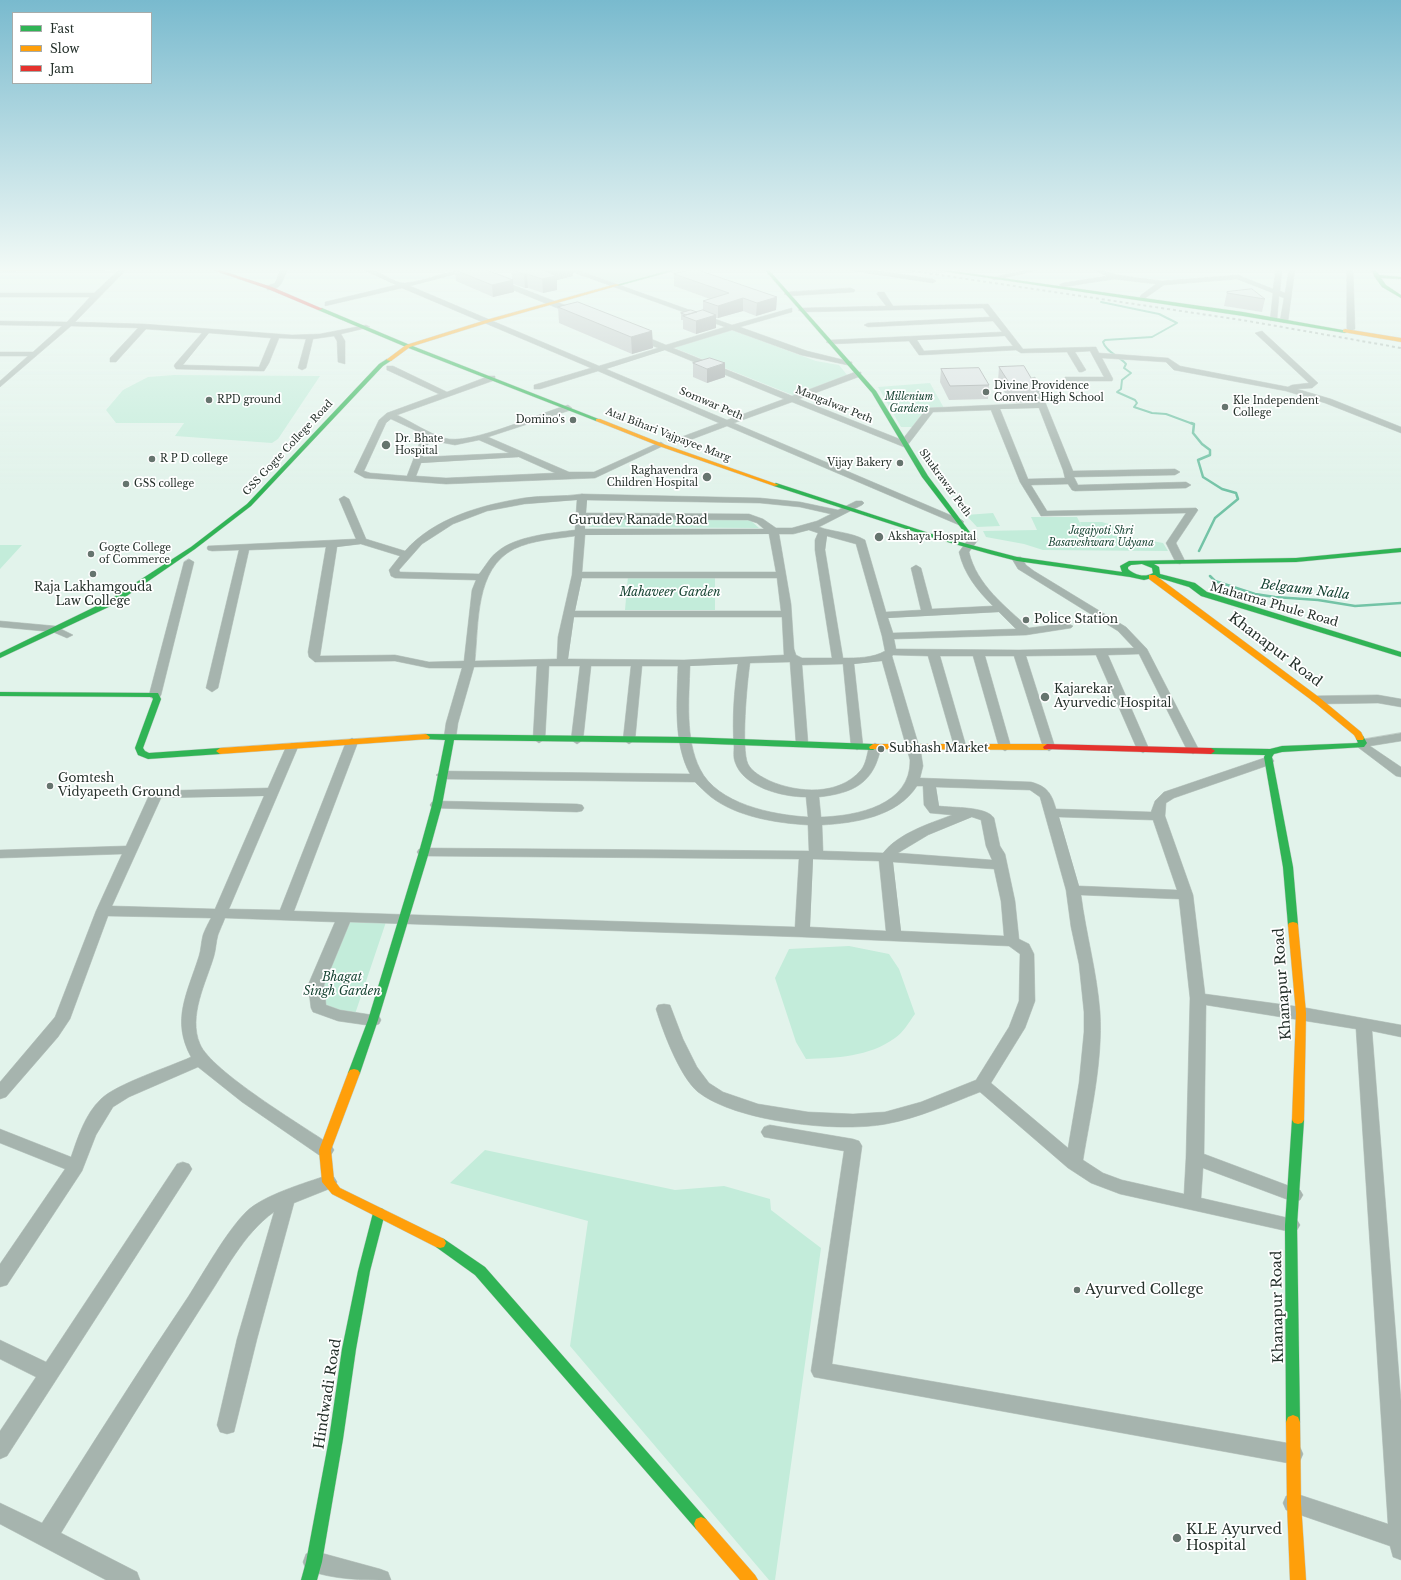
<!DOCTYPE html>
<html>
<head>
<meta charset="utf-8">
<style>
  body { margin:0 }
  #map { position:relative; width:1401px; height:1580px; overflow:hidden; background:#e2f3eb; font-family:"Libre Baskerville",serif }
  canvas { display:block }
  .legend { position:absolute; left:12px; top:12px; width:140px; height:72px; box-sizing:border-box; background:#fff; border:1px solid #a7acaa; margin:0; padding:5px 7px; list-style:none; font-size:12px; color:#24302a }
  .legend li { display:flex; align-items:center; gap:8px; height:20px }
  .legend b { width:20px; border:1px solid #a7acaa }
</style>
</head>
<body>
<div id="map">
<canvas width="1401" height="1580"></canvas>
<ul class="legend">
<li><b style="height:5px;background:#30b455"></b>Fast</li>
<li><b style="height:5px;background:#ff9f0a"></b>Slow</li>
<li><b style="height:5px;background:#e5322d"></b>Jam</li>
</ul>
</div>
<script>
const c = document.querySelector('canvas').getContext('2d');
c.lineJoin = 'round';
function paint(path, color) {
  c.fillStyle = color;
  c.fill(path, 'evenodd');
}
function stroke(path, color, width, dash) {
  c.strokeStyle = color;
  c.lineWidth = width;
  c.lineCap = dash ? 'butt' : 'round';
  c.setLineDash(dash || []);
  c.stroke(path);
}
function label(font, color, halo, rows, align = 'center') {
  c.font = font + ' "Libre Baskerville",serif';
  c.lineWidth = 3.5;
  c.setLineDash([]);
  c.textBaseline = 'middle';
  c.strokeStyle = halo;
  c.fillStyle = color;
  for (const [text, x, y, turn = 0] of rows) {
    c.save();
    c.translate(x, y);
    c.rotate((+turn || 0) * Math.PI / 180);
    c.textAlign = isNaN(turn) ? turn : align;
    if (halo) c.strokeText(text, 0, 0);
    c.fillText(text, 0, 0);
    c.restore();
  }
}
paint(new Path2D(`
  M575 269H665L669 270 616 284Z
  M729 329 816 361 839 365 848 376 795 396 672 347Z
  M174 375 320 376 278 439 272 443 175 436 184 423H116L106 410 123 390 148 377Z
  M930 383 944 408 928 409 914 427H901L878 387Z
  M993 513 1000 526 977 527 966 515Z
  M588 516 749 519 759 528 589 527Z
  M1031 517H1077L1083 529 1080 522H1102L1122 528 1119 535 1163 543 1168 551 1043 550 1024 544 986 537 983 531 1037 530Z
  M0 545H22L0 569Z
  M628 576H715V610H625Z
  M346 921 386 922 355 1014 341 1013 324 1005 320 984Z
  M849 946 889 954 899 969 915 1014C909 1022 903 1033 895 1038 869 1057 836 1058 806 1059L796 1042 775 978 789 949Z
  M485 1150 675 1190 724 1186 770 1199 771 1210 821 1248 775 1580H769L570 1346 588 1221 450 1183Z`), '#c3ecda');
stroke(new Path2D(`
  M1101 302 1159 314 1177 323 1152 337 1105 340 1103 342C1106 352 1119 356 1126 364L1124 368 1131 373 1122 380 1121 389 1117 392 1135 400 1137 403 1134 407 1152 413 1166 414 1193 424`), '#73c3a6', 2);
stroke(new Path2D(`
  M1191 423 1194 424 1193 433 1202 444 1210 450V455L1198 460 1203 477 1222 489 1236 493 1238 499 1215 518 1199 551
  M1210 576 1215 581 1255 594 1275 597 1318 600 1355 606 1401 603`), '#73c3a6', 2.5);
const street = new Path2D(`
  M120 269H127L75 322 144 324 292 335 320 334 366 325 370 327 341 334 345 341V364L338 362 337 341 334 336 313 339 306 368 302 370 298 368 306 339 279 338 269 363 264 371H261L176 369 174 366 175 364 202 333 146 329 116 362H110V358L138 328 71 326 0 387V381L28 356H0V352H33L62 326 0 325V321L67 322 90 297H0V293H94ZM209 333 271 338 259 367 183 365Z
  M281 269H287C284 279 281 291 267 290V286L275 283Z
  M362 269C377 267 393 284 405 283 428 281 449 269 472 269L580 311V315H574L467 271 410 286 599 366 658 348 633 338V334H639L666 345 725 327 567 270 566 269H574L732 325 792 308V312L740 327 807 351 852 362V366L801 355 732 330 673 348 792 396 855 372H861V376L799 399 902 440 927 408 1037 403 1028 379 1035 377 1073 471 1175 469 1180 472 1175 475 1074 477 1078 485 1186 482 1191 485 1186 488 1075 491 1072 490 1068 484 1031 485 1047 511 1196 508 1198 510 1176 543 1185 561 1180 564 1176 563 1166 543 1186 513 1041 516 1020 482 991 410 933 412 907 446 904 447 792 402 734 423 962 520 964 522 959 525 727 426 682 443H676V439L719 423 598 371 540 389H534V385L591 368 402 288 325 306V302L396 285ZM665 350 784 399 727 420 606 369ZM1039 408 1063 470 1065 478 1028 479 1000 409Z
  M851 269H865L933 279 936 281 933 283 854 271Z
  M1032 269H1043L994 280 991 278Z
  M1091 269H1099L1117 275 1162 281 1238 275 1273 289 1276 269H1282L1280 291 1285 293 1289 269H1295L1288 321 1284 323 1280 321 1284 298 1279 296 1277 319 1270 321 1273 293 1237 279 1164 285 1144 299 1140 297 1141 295 1156 284 1114 279 1063 287 1059 285 1063 283 1107 276Z
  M1347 269H1353L1355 329 1351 331 1347 329Z
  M851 288 855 290 854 292 788 296 784 294 788 292Z
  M878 292H884L893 306 988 304 1023 349 1093 347H1096L1099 353 1168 358 1180 366 1288 387 1292 385 1309 383 1255 333 1262 331 1318 383 1312 388 1297 389 1331 399 1401 427V433L1325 403 1286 391 1174 370 1166 362 1102 358 1113 379 1112 381H1065V377H1104L1090 351 1075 352 1086 370 1082 372H1079L1067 352 1021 353 1016 350 922 355H919L909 341 830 344 826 342 830 340 1002 332 993 321 868 327 864 325 868 323 990 317 983 308 802 312 798 310 802 308 886 306 877 294ZM1005 336 1013 346 924 351 917 340Z
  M387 366H393L447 392 489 376H495V380L397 415C412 422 428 433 444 438 470 446 539 413 568 405L572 408 571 410 488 437 569 472H594L658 443 661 442 665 445 595 478 446 484 365 478 354 472 379 420 387 413 439 394 387 370ZM391 419 423 434 407 476 370 473 364 471 386 423ZM431 438 439 442 455 445 479 440 509 453 423 457ZM519 457 555 473 446 478 416 476 421 463Z
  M582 494 760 498 800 502 838 510 856 501H862L864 503 862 505 819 527C833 532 851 532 865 540L886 612 921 610 911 568 916 565 921 568 932 609 993 606C977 590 964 574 959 552L969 538H977L978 540 969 552C977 585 1005 606 1029 628L1067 623 1073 626 1071 628 1026 635 894 639 896 649 1019 650 1134 648 1118 631 1018 569 1012 559 1013 557H1021L1026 565 1034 571 1126 627 1147 649 1199 750 1193 754 1187 750 1139 654 1108 655 1149 749 1143 753 1137 749 1096 655 1026 656 1055 747 1049 751 1043 747 1014 656H985L1011 747 1005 751 999 747 973 656H940L966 746 960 750 954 746 928 656 893 655 892 656 921 753 923 766 920 778 1031 782C1047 786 1052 794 1056 809L1151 812 1155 801 1164 792 1264 758H1272L1274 761 1272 764 1174 798 1166 803 1165 816 1193 895 1205 994 1301 1007 1401 1025V1037L1372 1031 1401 1401V1560L1393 1557 1390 1546 1286 1510 1283 1503 1286 1496 1294 1493 1388 1524 1356 1029 1206 1005 1204 1154 1300 1190 1303 1195 1300 1200 1294 1202 1203 1168 1201 1198 1297 1220 1300 1225 1297 1230 1291 1232 1120 1194 1091 1183 1068 1168 980 1092C949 1104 919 1118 886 1124 839 1133 736 1122 698 1092 680 1077 663 1032 656 1009L658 1005 664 1004 670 1005 683 1039 697 1067 709 1083 723 1092 758 1104 808 1112 853 1114 885 1112 921 1102 976 1080 1009 1027 1019 1001 1020 954 1009 946 802 937 350 922 324 985 326 1005 340 1010 379 1016 381 1020 379 1024 373 1026 338 1021 313 1012 311 1008 308 985 335 922 225 918C223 924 220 929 218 935 216 942 216 949 214 956 206 983 188 1016 200 1044 211 1071 303 1126 331 1145L334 1150 331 1155 325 1157 319 1155 242 1102 198 1067 129 1097 113 1107 96 1135 82 1171 7 1285 0 1287V1264L65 1169 0 1143V1129L71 1157C78 1137 85 1114 101 1099 116 1084 169 1067 191 1057 171 1020 187 994 199 956 201 950 201 942 203 935 205 929 208 924 211 918L108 916 70 1019 58 1037 6 1097 0 1099V1082L55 1017 96 911 122 854 0 858V850L126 846 151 791 268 788 286 747 292 743 298 747 229 909 280 910 346 742 352 738 358 742 294 911 795 927 799 859 424 856 419 855 417 852 419 849 424 848 809 851 808 825C776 823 737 817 711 797 705 792 700 787 695 782L442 779 436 775 442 771 690 774C673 743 677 701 678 666H642L635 740 629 744 623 740 631 666H591L583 740 577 744 571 740 580 666H549L545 739 539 743 533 739 537 666 474 667 458 723 456 737 450 741 446 740 444 737 446 723 462 668H429L395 661 315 662 309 657 308 652 326 547 249 550 218 688 212 692 206 688 239 550 212 551 208 550 207 548 208 546 356 539 339 499 344 496 349 499 366 539 405 551C434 518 481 505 524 498 543 495 563 497 582 494ZM577 500 575 530C552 533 515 536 497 552 490 557 485 567 479 574L400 572 399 570 422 544 453 524 487 511 524 504ZM587 500 760 503 800 507 831 514 817 521 792 528H776L763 519 749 514 586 513ZM585 519 748 520 757 523 764 529H585ZM809 530 818 533 815 540V550L832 658H802L796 655 794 649 791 604 779 534H793ZM769 534 776 572H582L585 535ZM575 536 572 575 558 637 557 659 475 661C479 623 475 569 514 549 533 540 555 539 575 536ZM827 536 856 544 882 636 885 651C873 658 857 658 843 658L825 550ZM361 544 400 556 389 570 391 576 395 578 476 580 472 590 464 661 429 662 395 655 320 656 337 547ZM582 578H777L781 611H575ZM999 612 1016 629 893 633 888 618ZM574 617H782L784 655 684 660 568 659ZM882 661 910 760C911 805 857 816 821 817L819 797C854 793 874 783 881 747L875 743 869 747C867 754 866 764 861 770 839 796 798 793 770 781 762 777 752 772 748 764 741 749 747 683 750 663L790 662 796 743 802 747 808 743 802 665 843 664 851 746 857 750 863 746 854 664ZM738 664C734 691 732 719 734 747 734 752 733 757 735 762 743 787 782 797 806 797L808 817C773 815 717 804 700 769 685 739 689 699 690 666ZM917 786H923L924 805 930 813 952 815C928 824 899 833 883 853L823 851 822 825C855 823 897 817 917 786ZM936 787 1030 790 1040 797 1066 890 1071 927 1079 964 1084 1012V1032L1079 1083 1068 1148 991 1083 1025 1028 1035 1001 1034 954 1029 944 1019 939 1015 901 1005 854 1000 846 994 818C986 806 953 808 939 806ZM264 796 215 909 112 906 161 798ZM972 817 981 820 986 846 992 860 898 853 928 835ZM1059 817 1153 820 1177 890 1079 886ZM813 859 879 861 886 931 810 927ZM893 862 994 869 1001 901 1004 936 901 931ZM1081 895 1179 899 1190 998 1186 1158 1184 1194 1122 1180 1103 1173 1083 1160C1091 1112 1103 1061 1100 1012 1097 972 1086 934 1081 895Z
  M189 559 194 562 161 695 159 698H151L149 695 184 562Z
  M0 621 55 626 73 635 67 638 53 632 0 627Z
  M1378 695 1401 699V707L1378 703 1317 704 1311 700 1317 696Z
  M1401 733V741L1370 746 1401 767V777L1396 776 1355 745 1359 740Z
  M437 801 577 804 582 805 584 808 582 811 577 812 432 808 430 805 432 802Z
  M770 1125 853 1139 859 1141 862 1146 832 1364 1293 1444 1300 1447 1303 1454 1300 1461 1293 1464 814 1377 811 1371 844 1151 764 1137 761 1132 764 1127Z
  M183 1162 189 1164 192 1169 189 1174 7 1456 0 1459V1431L36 1377 0 1359V1340L46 1362 177 1164Z
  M328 1175 334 1177 337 1182 334 1187 294 1203 257 1339 234 1432 227 1434 220 1432 217 1425 237 1339 274 1212C243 1234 225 1272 204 1303 155 1379 108 1456 61 1533L137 1572 140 1580H106L0 1524V1503L42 1523C90 1448 138 1371 188 1297 204 1272 226 1232 246 1212 263 1195 305 1183 328 1175Z
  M314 1551 380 1569 388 1572 391 1580C360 1580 336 1580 306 1570L303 1562 306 1554Z`);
const fast = new Path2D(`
  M674 269H680L618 286 616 285Z
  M764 269H768L876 391 928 476 975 539V541H971L922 477 872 393Z
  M929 269H938L1243 312 1348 331 1345 333 1243 316Z
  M1371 269H1375L1379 275 1401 277V279L1381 278 1386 285 1401 295V298L1382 287 1374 276V275Z
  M318 308H322L410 345 601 420 596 421 406 347 318 310Z
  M387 359 392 360 383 366 251 506 195 549 115 604 0 658V653L109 600 191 547 247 504 379 364Z
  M776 483 941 537 994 551 1017 557 1122 572 1120 566 1129 561 1296 558 1401 548V552L1296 562 1154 564 1159 567 1160 574 1195 583 1207 592 1401 652V657L1201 596 1189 587 1156 577 1144 580 1130 577 1017 561 990 554 937 539 774 486 773 485ZM1142 564 1152 568 1153 573C1144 578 1135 575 1128 569V567L1131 565Z
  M0 692 158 693 161 699 143 748 145 751 149 753 220 748 224 751 220 754 148 759 138 755 135 748 153 699 152 697 0 696Z
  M426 734 686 737 873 744 877 747 873 750 686 743 454 740 442 805 429 852 378 1020 360 1073 358 1076 354 1077 350 1076 348 1073 368 1020 419 852 432 805 445 740 423 739 422 737Z
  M1360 735 1363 736 1367 743 1364 747 1282 752 1274 754 1272 757 1293 867 1298 925 1297 927H1289L1288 925 1283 867 1264 757 1265 755 1211 754 1207 751 1211 748 1270 749 1282 746 1358 743 1356 738Z
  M1298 1116 1302 1117 1304 1120 1297 1225 1300 1422 1298 1427 1293 1429 1288 1427 1286 1422 1285 1225 1292 1120 1294 1117Z
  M379 1208 383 1209 385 1213 370 1271 356 1349 343 1439 322 1562 317 1580H301L306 1562 329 1439 342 1349 358 1271 373 1213 375 1209Z
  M440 1238 444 1239 485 1267 706 1519 708 1524 706 1529 701 1531 696 1529 475 1275 436 1247 434 1243 436 1239Z`);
const slow = new Path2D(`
  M0 269H112L110 270 0 271Z
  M616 284 620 285 490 322 410 347 391 361 386 360 406 345 486 320Z
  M1345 329 1401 338V342L1343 332V330Z
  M596 419H600L663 444 779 485 774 486 659 446 596 421Z
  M1149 575H1155L1320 698 1361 732 1364 738 1363 740H1357L1354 735 1314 702 1149 579Z
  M426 734 430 737 429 739 220 754 216 751 220 748Z
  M873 744H1047L1051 747 1047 750 870 749 869 747Z
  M1293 922 1297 923 1298 925 1306 1013 1304 1120 1302 1123 1298 1124 1294 1123 1292 1120 1296 1013 1288 925 1289 923Z
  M354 1069 358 1070 360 1073 331 1150 334 1180 340 1188 444 1239 446 1243 444 1247 440 1248 436 1247 332 1194 322 1182 319 1150 348 1073 350 1070Z
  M1293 1415 1298 1417 1300 1422 1301 1503 1306 1580H1290L1287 1503 1286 1422 1288 1417Z
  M701 1517 706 1519 755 1575 758 1580H740L696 1529 694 1524 696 1519Z`);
const jam = new Path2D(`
  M210 269H216L272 287 323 309 318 310 268 289Z
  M1047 744 1211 748 1215 751 1211 754 1044 749 1043 747Z`);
stroke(street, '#c1cec8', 1);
stroke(fast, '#c1cec8', 1);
stroke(slow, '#c1cec8', 1);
stroke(jam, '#c1cec8', 1);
paint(street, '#a6b4ae');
paint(fast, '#30b455');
paint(slow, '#ff9f0a');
paint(jam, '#e5322d');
stroke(new Path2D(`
  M900 269 1248 321 1401 348`), '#a2b1aa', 2, [3, 3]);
paint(new Path2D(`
  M511 269H573V276L557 280V290L543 293 528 288H525L513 284 514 292 493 297 456 281 455 270 512 279Z
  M674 274 777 297 776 310 756 316 743 311 718 318H716V328L696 334 683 329V320H681V313L697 312 703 310V301L710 299 674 286Z
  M1227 292 1265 299 1262 312 1224 306Z
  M558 307 652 331 653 348 632 354 559 323Z
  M693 363 725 377 707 383 693 377Z
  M999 367 1037 388 1035 402 1011 403 998 381Z
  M941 369 989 385 988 399 949 400 940 382Z`), '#bcc1c2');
paint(new Path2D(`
  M548 269H573V276L557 280V290L543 293 542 279 543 270Z
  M524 274H527L528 288H525Z
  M513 280 514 292 493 297 492 285Z
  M777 297 776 310 756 316 757 303Z
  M743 298V311L718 318V306Z
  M716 315V328L696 334V321Z
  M652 331 653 348 632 354 631 337Z
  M725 363V377L707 383V369Z`), '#999d9e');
const building = new Path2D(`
  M459 269H484L513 280 492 285 455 270Z
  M511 269H548L543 270 556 276 542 279 527 274H524Z
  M693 269H695L777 297 757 303 743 298 718 306 703 301 729 293 674 274Z
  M1252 289 1265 299 1227 293V292Z
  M578 302 652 331 631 337 558 307Z
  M691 310 697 312 686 315 681 313Z
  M703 310 716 315 696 321 683 316Z
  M710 358 725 363 707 369 693 363Z
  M1024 366 1037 388 1013 389 999 367Z
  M979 368 989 385 950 386 941 369Z`);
paint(building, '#dbe0e2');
stroke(building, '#999d9e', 1);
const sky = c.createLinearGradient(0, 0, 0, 490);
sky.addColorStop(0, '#79bace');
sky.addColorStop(0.55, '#f2faf6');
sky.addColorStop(1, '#f2faf600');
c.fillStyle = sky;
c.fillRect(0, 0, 1401, 490);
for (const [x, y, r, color] of [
  [986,392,4,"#66746e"],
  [209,400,4,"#66746e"],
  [1225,407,4,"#66746e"],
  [573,420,4,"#66746e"],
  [386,445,5,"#66746e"],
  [152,459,4,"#66746e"],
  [900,463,4,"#66746e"],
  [707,477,5,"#66746e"],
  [126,484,4,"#66746e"],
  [879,537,5,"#66746e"],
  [91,554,4,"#66746e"],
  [93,574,4,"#66746e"],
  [1026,620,4,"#66746e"],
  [1045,697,5,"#66746e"],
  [881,749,4,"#66746e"],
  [50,786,4,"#66746e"],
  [1077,1290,4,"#66746e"],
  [1177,1538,5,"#66746e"]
]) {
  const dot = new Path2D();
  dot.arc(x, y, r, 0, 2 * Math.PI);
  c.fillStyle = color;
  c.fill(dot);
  stroke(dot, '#fff', 1.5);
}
label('10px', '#24302a', '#fff', [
  ["Divine Providence",994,386],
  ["Convent High School",994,398],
  ["RPD ground",217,400],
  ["Kle Independent",1233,401],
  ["College",1233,413],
  ["Domino's",565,420,"right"],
  ["Dr. Bhate",395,439],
  ["Hospital",395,451],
  ["R P D college",160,459],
  ["Vijay Bakery",892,463,"right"],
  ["Raghavendra",698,471,"right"],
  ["Children Hospital",698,483,"right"],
  ["GSS college",134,484],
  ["Akshaya Hospital",888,537],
  ["Gogte College",99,548],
  ["of Commerce",99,560]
], 'left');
label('italic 10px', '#194635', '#fff', [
  ["Millenium",909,397],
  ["Gardens",909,409],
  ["Jagajyoti Shri",1101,531],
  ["Basaveshwara Udyana",1101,543]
]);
label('10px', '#24302a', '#fff', [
  ["Somwar Peth",711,404,23],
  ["Mangalwar Peth",834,405,22],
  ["Atal Bihari Vajpayee Marg",668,435,21],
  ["GSS Gogte College Road",288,448,-47],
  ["Shukrawar Peth",945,483,54]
]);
label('12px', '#24302a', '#fff', [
  ["Gurudev Ranade Road",638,521],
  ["Mahatma Phule Road",1274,605,16]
]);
label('12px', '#24302a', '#fff', [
  ["Raja Lakhamgouda",93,588,"center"],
  ["Law College",93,602,"center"],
  ["Police Station",1034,620],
  ["Kajarekar",1054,690],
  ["Ayurvedic Hospital",1054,704],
  ["Subhash Market",889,749],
  ["Gomtesh",58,779],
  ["Vidyapeeth Ground",58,793]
], 'left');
label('italic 12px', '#194635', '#fff', [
  ["Mahaveer Garden",670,593],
  ["Bhagat",342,978],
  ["Singh Garden",342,992]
]);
label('italic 13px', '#144232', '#fff', [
  ["Belgaum Nalla",1305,590,7]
]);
label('14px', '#24302a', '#fff', [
  ["Khanapur Road",1275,650,37],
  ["Khanapur Road",1283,984,-94],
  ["Khanapur Road",1278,1307,-91],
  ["Hindwadi Road",328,1394,-81]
]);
label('14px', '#24302a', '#fff', [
  ["Ayurved College",1085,1290],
  ["KLE Ayurved",1186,1530],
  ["Hospital",1186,1546]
], 'left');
</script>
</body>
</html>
